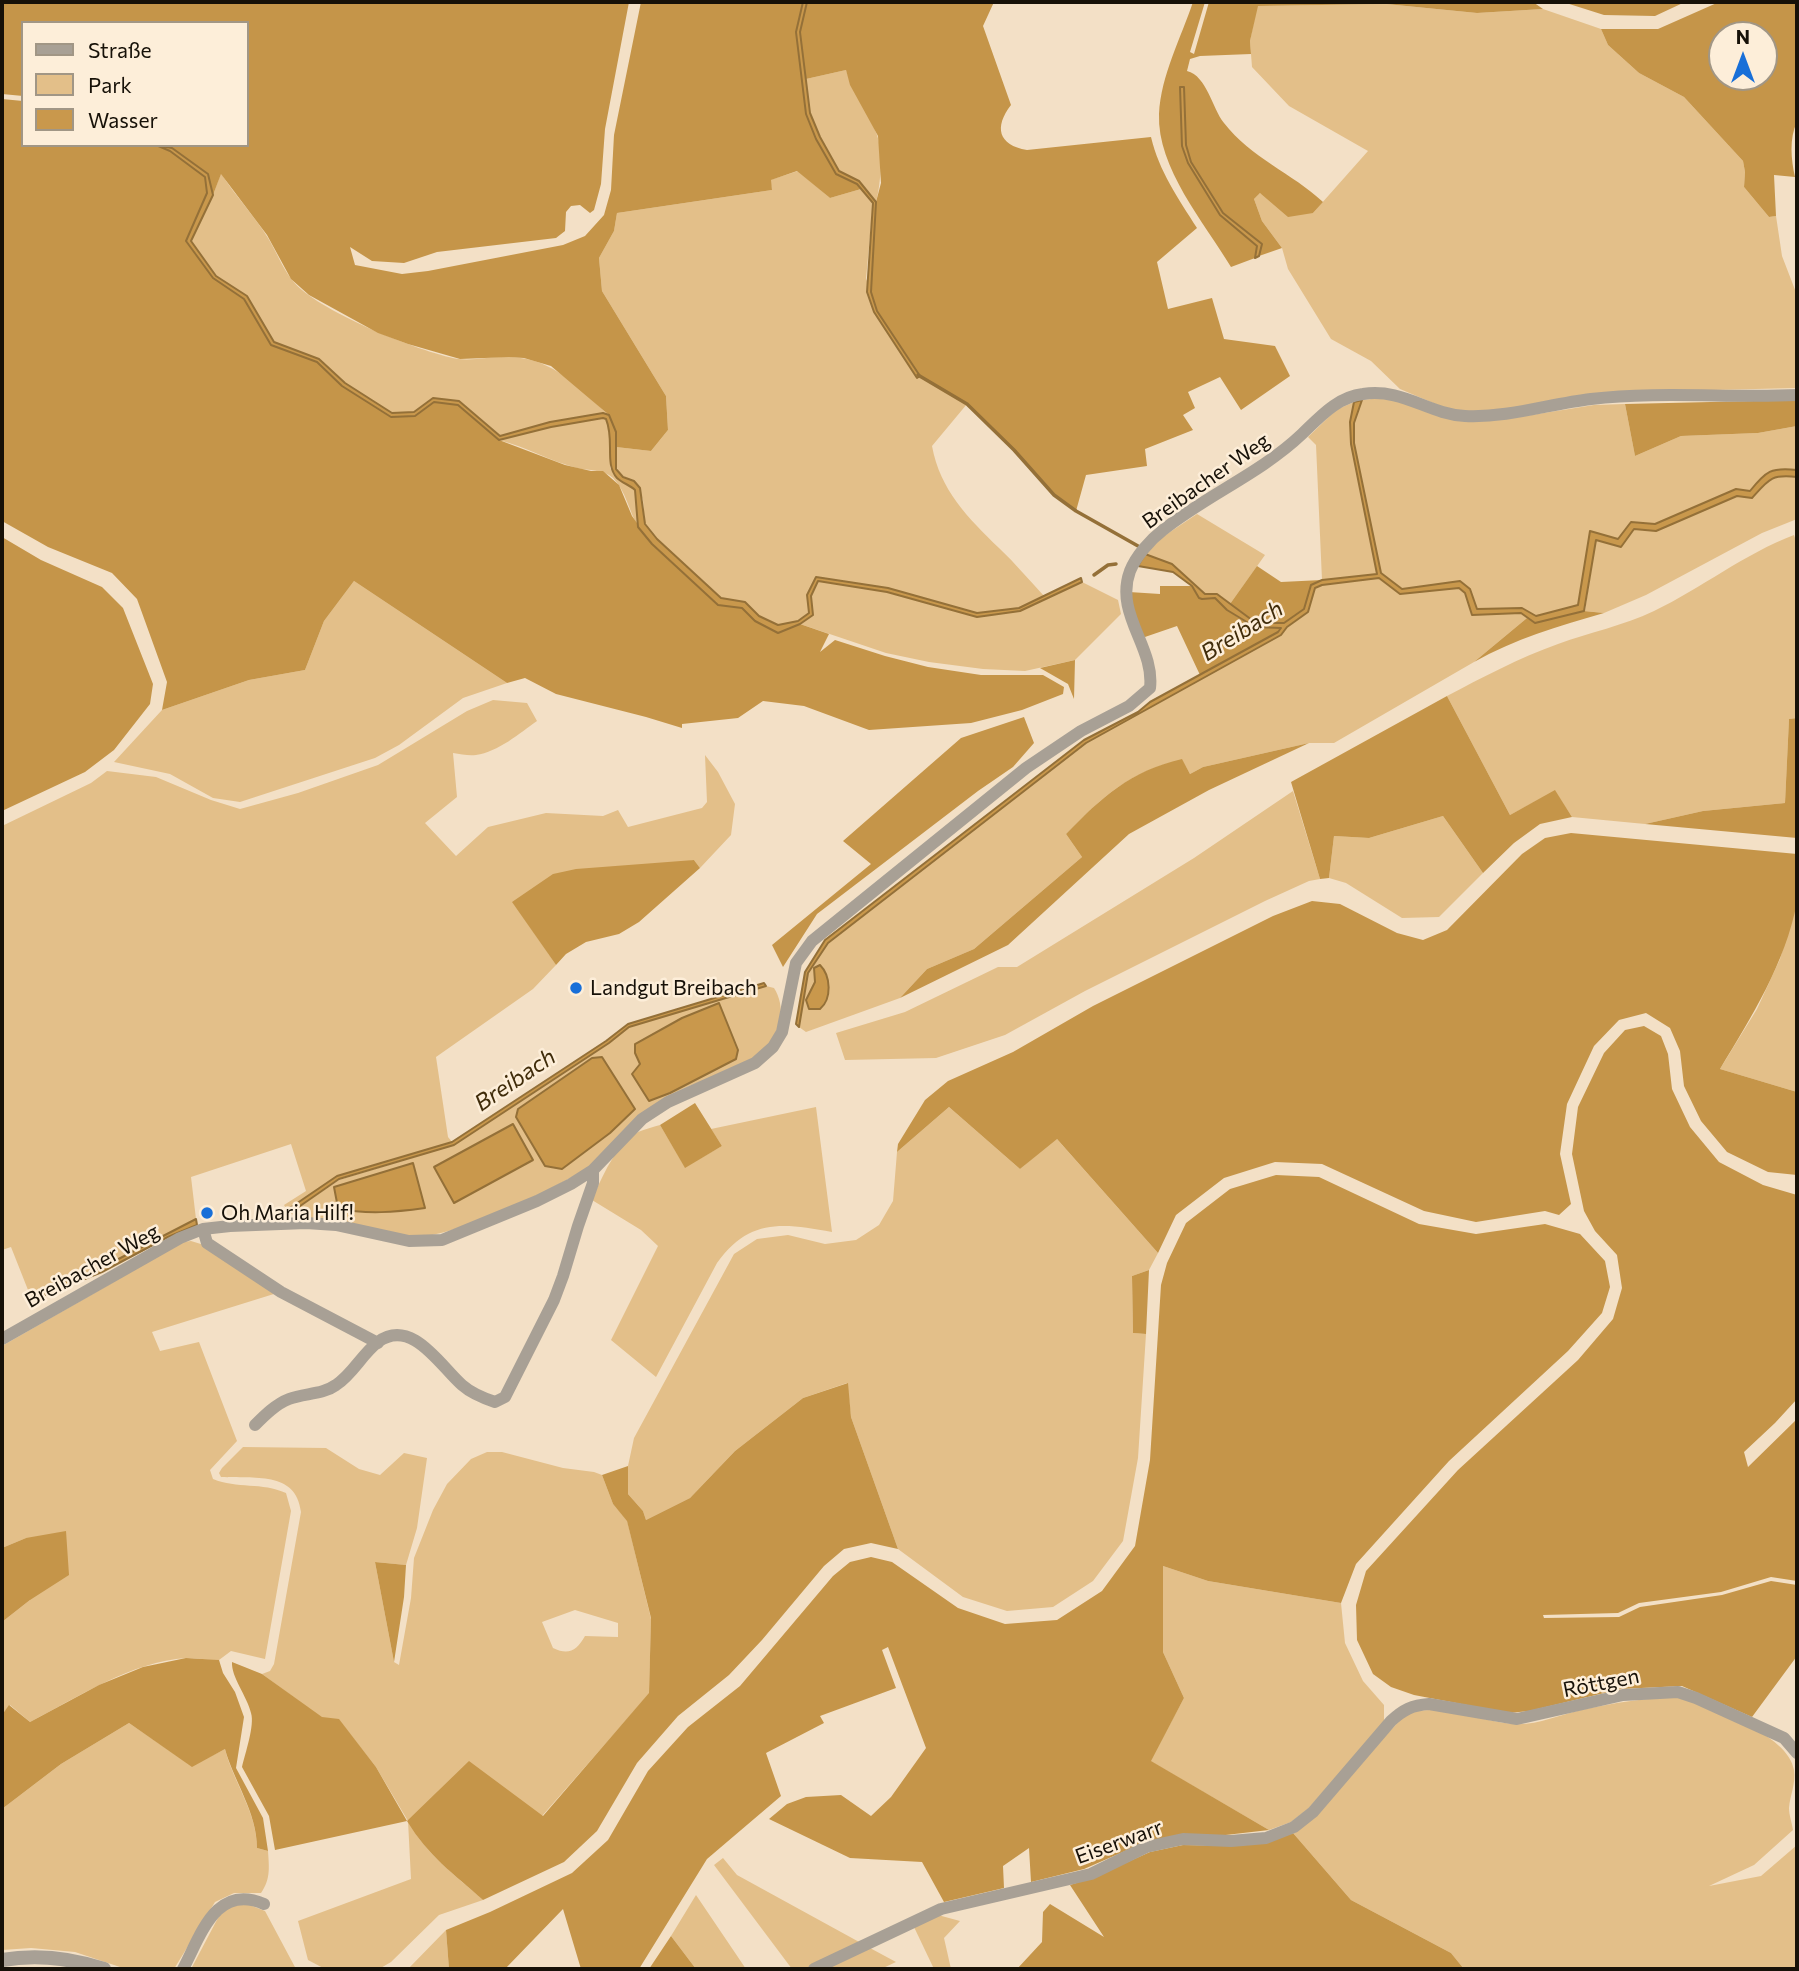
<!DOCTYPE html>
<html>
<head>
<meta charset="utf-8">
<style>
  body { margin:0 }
  #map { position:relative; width:1799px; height:1971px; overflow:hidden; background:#f3e0c6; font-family:Commissioner,sans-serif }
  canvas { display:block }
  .frame { position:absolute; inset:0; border:4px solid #171108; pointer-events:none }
  .legend { position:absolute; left:21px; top:21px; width:228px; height:126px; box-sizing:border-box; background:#fdeed9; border:2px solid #a19685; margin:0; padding:9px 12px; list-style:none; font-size:21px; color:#171108 }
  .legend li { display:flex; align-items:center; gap:14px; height:35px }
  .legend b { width:35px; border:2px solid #a19685 }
  .north { position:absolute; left:1708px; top:21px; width:70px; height:70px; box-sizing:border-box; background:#fdeed9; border:2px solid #a19685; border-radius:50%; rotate:0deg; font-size:19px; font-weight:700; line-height:28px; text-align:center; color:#171108 }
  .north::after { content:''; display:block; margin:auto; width:24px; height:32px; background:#186fd8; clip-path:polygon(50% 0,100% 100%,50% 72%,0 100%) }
</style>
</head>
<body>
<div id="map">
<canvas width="1799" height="1971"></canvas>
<div class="frame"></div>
<ul class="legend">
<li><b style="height:9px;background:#a8a095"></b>Straße</li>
<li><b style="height:19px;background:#e3bf89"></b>Park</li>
<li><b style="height:19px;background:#c9984c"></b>Wasser</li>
</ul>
<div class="north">N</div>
</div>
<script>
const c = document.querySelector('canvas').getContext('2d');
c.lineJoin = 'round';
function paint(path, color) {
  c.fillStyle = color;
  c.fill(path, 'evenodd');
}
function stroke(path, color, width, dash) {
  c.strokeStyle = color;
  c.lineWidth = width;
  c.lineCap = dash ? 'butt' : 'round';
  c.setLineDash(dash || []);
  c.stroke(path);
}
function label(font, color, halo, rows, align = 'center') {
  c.font = font + ' Commissioner,sans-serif';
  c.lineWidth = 5;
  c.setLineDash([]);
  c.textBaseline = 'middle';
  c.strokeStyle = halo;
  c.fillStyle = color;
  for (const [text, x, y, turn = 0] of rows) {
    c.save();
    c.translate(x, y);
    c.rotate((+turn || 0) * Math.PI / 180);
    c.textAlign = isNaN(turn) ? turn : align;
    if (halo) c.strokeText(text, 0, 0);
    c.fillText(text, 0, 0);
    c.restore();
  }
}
paint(new Path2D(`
  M1386 4 1477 13 1543 9 1601 29 1608 45 1639 73 1684 97 1743 161 1745 172 1744 187 1769 217 1776 216 1782 256 1797 295V388L1631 392 1499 411H1462L1445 408 1400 389 1371 361 1331 339 1288 269 1282 248 1262 221 1254 199 1260 193 1313 213 1368 151 1289 106 1252 67 1250 41 1257 6Z
  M846 70C853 93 869 112 877 135 883 153 881 184 876 202L859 181 839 171 820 137 810 113 806 79Z
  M798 171 830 198 861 189 873 203 866 279 917 378 920 376 967 404 932 446C940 490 968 518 999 548 1015 563 1029 580 1044 596L1019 608 977 613 888 588 816 577 807 595 809 613 798 621 778 625 759 616 745 602 721 598 657 539 645 524 643 500 634 481C614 474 616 467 616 447L651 451 668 430 666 396 602 291 599 258 614 231 617 213 772 190 770 180Z
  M221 173C235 196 254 215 268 238 276 251 282 267 292 280 315 310 419 352 458 359 475 361 494 356 511 357 555 359 578 388 609 415L603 413 550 422 500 436 459 401 433 398 414 412 392 413 345 383 319 359 273 342 247 296 216 276 191 241 213 195Z
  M1381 398 1500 420 1594 405 1625 404 1635 456 1681 436 1758 433 1797 426V470C1771 467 1766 471 1750 491L1736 489 1655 524 1631 522 1618 539 1590 531 1578 605 1536 616 1522 608 1476 609 1470 589 1460 581 1402 589 1381 573 1354 443V423L1362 400Z
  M1354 402 1350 422 1351 444 1377 574 1322 580 1316 445 1308 437 1336 410Z
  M603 418 606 419 612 433 610 468 619 480 635 490 638 527C629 511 626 491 613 478 603 469 589 471 577 468 550 461 526 447 499 440L551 427Z
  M1780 475 1797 477V519L1762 533 1646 595 1604 613 1585 611 1596 539 1621 547 1634 529 1656 531 1737 496 1752 498 1766 482Z
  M1197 514 1265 555 1230 604 1217 594H1205L1172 564 1145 554 1164 536Z
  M1794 535 1797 544V718L1789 719 1785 803 1703 811 1645 824 1572 817 1555 791 1510 815 1447 696C1483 677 1519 658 1558 644 1590 632 1623 626 1654 611 1702 588 1744 554 1794 535Z
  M1379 578 1401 594 1459 587 1465 593 1472 615 1521 613 1527 618 1474 662 1334 743H1309L1203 767 1190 774 1182 760C1130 771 1102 797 1066 834L1082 857 974 949 927 969 900 998 806 1032 799 1027 808 973 828 943 1086 743 1281 635 1287 627 1308 612 1314 588 1322 585Z
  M354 581 507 683 463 698 399 745 375 758 240 802 213 798 170 774 114 762 162 710 249 680 305 670 324 621Z
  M818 581 887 592 977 617 1020 611 1082 582 1118 600 1121 614 1075 660 1025 671 983 669 929 662 886 653 800 624 813 615 811 596Z
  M493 700 527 703 537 721C520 733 498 752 476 755 468 756 461 754 453 753L457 797 425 823 456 856 488 827 546 813 603 816 618 810 628 827 702 808 707 802 705 755 718 772 735 804 731 835 700 868 694 860 513 902 556 965 533 989 436 1057 448 1137 452 1142 337 1176 287 1210 284 1205 306 1191 291 1144 191 1177 196 1219 101 1268 30 1295 11 1247 2 1250V826L91 783 107 771 156 777 211 800 240 809 298 793 378 765 467 711Z
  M1293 791 1320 879 1309 881 1265 901 1085 991 1005 1035 936 1058 845 1060 836 1033 905 1012 998 967H1017L1194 858Z
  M1443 816 1483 873 1439 917 1402 918 1346 883 1329 878 1334 836 1369 838Z
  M1797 901V1092L1720 1069 1757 1009 1780 959Z
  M766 986 774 988C786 1007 781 1030 767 1047 746 1071 699 1078 672 1095 664 1099 658 1106 652 1112 632 1129 612 1149 591 1165 563 1186 460 1233 425 1236 401 1237 375 1228 352 1223 338 1220 297 1219 290 1213L339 1180 454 1145 609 1043 629 1027ZM719 1003 738 1050 736 1059 670 1093 649 1101C645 1087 643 1073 639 1060 637 1053 634 1051 635 1044L682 1018ZM635 1110 545 1166 516 1117Z
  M816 1107 832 1232C783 1223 749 1218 717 1263L656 1377 611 1340 658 1246 641 1230 592 1200C601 1179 617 1142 638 1132 645 1129 653 1127 660 1125L685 1167 722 1146 711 1129Z
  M949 1107 1020 1169 1056 1138 1158 1253 1149 1270 1132 1276 1133 1333 1146 1334 1138 1458 1123 1541 1093 1581 1053 1607 1007 1611 963 1597 898 1549 851 1417 847 1383 803 1398 735 1451 690 1498 646 1520 643 1511 628 1494V1466L634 1438 734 1254 757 1239 788 1235 825 1244 856 1240 879 1225 893 1201 897 1152Z
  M191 1241 204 1245 277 1293 152 1332 160 1351 199 1342 237 1441 210 1470 213 1479C237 1489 262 1482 286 1493L291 1511 265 1659 231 1651 219 1660C208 1660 197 1658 186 1658 133 1661 76 1698 30 1722L10 1705 2 1715V1622L30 1600 26 1538 2 1548V1346L183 1242Z
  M243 1447 326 1448 359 1469 380 1475 404 1453 427 1458 417 1528 406 1565 375 1562 394 1662 399 1665 411 1598 414 1558 433 1510 447 1484 471 1459 487 1452H502L563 1468 594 1472 602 1475 613 1504 627 1520 651 1619 649 1694 542 1816 408 1822C427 1855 455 1875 483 1900L439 1915 391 1962 379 1969H325L308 1960 298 1921 411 1879 408 1821 376 1767 339 1720 322 1718 262 1674 270 1671 274 1664 301 1512C296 1470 253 1479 221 1477L219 1473 222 1468ZM575 1610 618 1623V1637L585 1636C577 1650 569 1656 553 1648L542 1622Z
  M1163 1566 1208 1581 1341 1603 1345 1643 1363 1681 1384 1705V1722L1309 1808 1291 1822 1269 1830 1150 1761 1184 1698 1163 1652Z
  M1677 1697C1709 1708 1789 1734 1794 1770 1796 1784 1790 1795 1789 1808 1789 1815 1792 1823 1793 1830L1754 1865 1709 1886 1761 1876 1797 1845V1969H1464L1451 1953 1351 1900 1293 1833 1406 1714C1441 1702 1477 1721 1513 1724 1535 1726 1559 1715 1581 1710 1613 1703 1645 1698 1677 1697Z
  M129 1723 192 1766 225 1749C233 1782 257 1812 257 1848L268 1851C269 1867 271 1879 261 1893H234L215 1902 174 1969H126L75 1952 31 1948 2 1950V1809L61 1764Z
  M723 1858 737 1875 861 1943 806 1969H792L714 1865Z
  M696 1895 746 1969H696L671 1936Z
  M247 1904 265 1911 296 1969H191L219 1916 232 1905Z
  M938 1915 960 1921 944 1938 951 1969H934L914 1927Z
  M446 1930 449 1969H408Z
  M870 1948 896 1962 881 1969H825Z`), '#e3bf89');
paint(new Path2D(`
  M2 2H629L605 129 601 184 594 210 590 213 580 205 571 206 566 212 565 231 556 238 437 252 404 263 372 261 350 247 355 265 402 274 428 271 563 245 585 236 604 215 611 190 614 135 641 2H803L796 32 806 114 836 174 857 184 861 189 830 198 797 171 771 180 772 190 617 213 614 231 599 258 602 291 666 396 668 430 651 451 616 447V432L609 415 551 366 524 358 509 357 460 359 408 344 378 333 309 295 291 279 267 235 221 174 213 195 208 174 165 145H247V23H23V96L2 94Z
  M807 2H994L983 26 1011 105C994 127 998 145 1027 150L1151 137C1159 171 1178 198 1197 228L1157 262 1168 309 1212 298 1224 339 1275 346 1290 376 1241 410 1220 377 1188 392 1195 408 1183 415 1193 430 1145 449 1147 466 1086 475 1076 511 1054 495 1014 450 967 404 920 376 877 311 871 292 870 279 876 202 881 183 878 136 850 85 846 70 806 79 800 32Z
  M1193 2H1205L1190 52 1194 54 1209 2H1533L1543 9 1477 13 1386 4 1258 6 1250 41 1251 54 1200 56 1190 59 1187 71C1207 76 1212 108 1224 123 1251 158 1292 173 1323 202L1313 213 1288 217 1260 193 1254 199 1262 221 1282 248 1259 256 1262 244 1223 213 1191 162 1186 145 1184 88 1182 146 1220 215 1257 246 1255 258 1231 267C1204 222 1157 168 1159 114 1161 75 1181 38 1193 2Z
  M1563 2H1685L1655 16 1604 15Z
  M1719 2H1797V122C1789 138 1791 160 1795 177L1774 175 1776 216 1769 217 1744 187 1745 172 1743 161 1684 97 1639 73 1608 45 1601 29H1658ZM1722 35H1764V77H1722Z
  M2 99 23 101V145H156L170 151 205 177 207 193 186 241 213 278 244 299 271 345 317 362 342 386 391 417 415 416 434 402 458 404 499 440 565 465 591 471H603L619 485 632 516 652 544 718 605 742 608 755 621 778 633 800 624 829 634 820 652 835 640 885 656 928 667 981 675H1043L1064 687 1063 694 1022 710 971 723 869 730 804 706 763 701 738 718 682 724V728L646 717 556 694 525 678 507 683 354 581 324 621 305 670 249 680 162 710 167 682 137 599 112 573 48 547 2 521Z
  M1797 400V426L1758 433 1681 436 1635 456 1625 404Z
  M2 537 41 560 102 587 123 608 153 684 150 704 114 750 85 772 2 811Z
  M1257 566 1281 582 1322 580 1311 585 1304 609 1284 623H1256L1230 604Z
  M1160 586H1192L1199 598 1215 597C1238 621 1249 627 1281 627L1278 632 1200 675 1177 626 1142 638 1129 592 1160 594Z
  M1584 611 1604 613C1558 626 1515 639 1474 662L1527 618 1535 623Z
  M1075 660 1074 699 1068 684 1040 668Z
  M1447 696 1510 815 1555 790 1572 817 1540 824 1514 843 1483 873 1443 816 1369 838 1334 836 1329 878 1320 879 1291 782Z
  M1024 717 1034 743 1013 767 978 791 817 914 783 967 772 945 871 864 843 841 961 738Z
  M1797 718V838L1645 824 1703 811 1785 803 1789 719Z
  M1309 743 1209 790 1129 834 1008 945 900 998 927 969 974 949 1082 857 1066 834C1102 797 1130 771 1182 759L1190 774 1203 767Z
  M1571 833 1797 854C1797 869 1799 887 1797 902 1785 964 1752 1016 1720 1069L1797 1092V1175L1768 1172 1727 1152 1701 1121 1684 1086 1680 1051 1670 1028 1646 1013 1619 1020 1594 1046 1567 1104 1560 1154 1571 1204 1559 1215 1545 1211 1476 1222 1424 1211 1322 1164 1275 1162 1224 1178 1176 1215 1158 1253 1057 1139 1020 1169 949 1107 897 1152 898 1144 925 1100 948 1081 1013 1052 1093 1006 1273 916 1312 901 1340 904 1397 933 1423 940 1447 930 1522 854 1545 838Z
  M694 860 700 868 639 922 619 934 586 942 566 954 556 965 512 902 553 874 576 869Z
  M1644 1026 1661 1036 1668 1054 1672 1089 1690 1127 1719 1162 1763 1185 1797 1195V1399L1775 1423 1744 1452 1748 1467 1797 1419V1581L1771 1577 1721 1592 1639 1603 1618 1613 1543 1615 1544 1618 1619 1617 1640 1607 1722 1595 1771 1581 1797 1585V1656L1752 1717 1682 1686 1621 1689 1529 1711 1509 1713 1414 1695 1391 1687 1373 1674 1357 1640 1356 1605 1366 1571 1458 1470 1578 1360 1613 1319 1622 1288 1617 1255 1595 1231 1584 1211 1572 1154 1578 1107 1604 1053 1625 1030Z
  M695 1103 722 1146 685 1168 660 1125Z
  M1276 1175 1319 1177 1419 1224 1476 1234 1545 1224 1580 1234 1605 1261 1610 1287 1602 1313 1568 1351 1449 1461 1356 1564 1341 1603 1208 1581 1163 1566V1652L1184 1698 1151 1761 1269 1830 1139 1845 1084 1869 1031 1882 1029 1848 1003 1866 1004 1888 944 1902 922 1862 850 1858 769 1819 787 1804 806 1797 841 1795 871 1816 891 1797 926 1748 888 1647 882 1650 896 1688 820 1716 824 1723 766 1753 781 1796 707 1859 639 1969H581L563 1909 505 1969H449L446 1930 490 1912 572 1873 608 1840 648 1771 688 1727 740 1686 833 1576 850 1562 871 1557 892 1562 958 1608 1005 1624 1057 1620 1102 1591 1135 1546 1150 1460 1161 1285 1167 1263 1186 1223 1230 1189Z
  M1149 1270 1146 1334 1133 1333 1132 1276Z
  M848 1383 851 1417 898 1549 871 1543 844 1549 824 1566 762 1640 729 1675 678 1716 637 1763 597 1831 564 1862 483 1900C454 1874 428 1856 407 1821L275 1850 269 1816 242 1767C245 1754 255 1725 251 1713 247 1696 231 1677 232 1662L262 1674 322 1717 339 1719 376 1767 407 1821 469 1761 543 1816 649 1693 651 1618 627 1521 613 1504 602 1475 628 1466V1494L643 1511 646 1520 690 1498 735 1451 803 1398Z
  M66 1531 69 1575 30 1600 2 1622V1548L26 1538Z
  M375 1562 406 1565 404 1597 394 1662Z
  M186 1658 219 1660 223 1673 235 1692 244 1717 236 1768 263 1818 268 1851 257 1848C257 1812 234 1782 225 1749L192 1767 129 1723 61 1764 2 1809V1715L9 1705 30 1722 99 1685 143 1667Z
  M1293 1833 1351 1900 1451 1953 1464 1969H1017L1042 1942 1043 1912 1050 1904 1104 1937 1070 1885 1092 1878 1150 1852 1183 1845 1236 1846Z
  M671 1936 696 1969H649Z`), '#c59549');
const water = new Path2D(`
  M803 2H807L800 32 810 113 820 137 839 171 859 181 876 202 871 292 877 311 920 376 917 378 874 312 867 292 873 203 857 184 836 174 816 139 806 114 796 32Z
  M1180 87H1184L1186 145 1191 162 1223 213 1262 244 1259 256 1255 258 1257 246 1220 215 1188 163 1182 146Z
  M156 145 172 148 208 174 213 195 191 241 216 276 247 296 274 342 319 359 345 383 392 413 414 412 433 398 459 401 500 436 550 422 603 413 609 415 616 432V469L623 477 634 481 640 488 645 524 657 539 721 598 745 602 759 616 778 625 798 621 809 613 807 595 816 577 888 588 977 613 1019 608 1081 578 1082 582 1020 611 977 617 887 592 818 581 811 596 813 615 800 624 778 633 755 621 742 608 718 605 652 544 638 527 635 490C630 485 622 483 617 478 604 463 615 441 606 419L603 418 551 427 499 440 458 405 434 402 415 416 391 417 342 386 317 362 271 345 244 299 213 278 186 241 207 193 205 177 170 151Z
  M1362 400 1354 423V443L1381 573 1402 589 1460 581 1470 589 1477 609 1522 608 1536 616 1578 605 1590 531 1618 539 1631 522 1655 524 1736 489 1750 491C1766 471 1771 467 1797 470V477C1771 474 1769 479 1752 498L1737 496 1656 531 1634 529 1621 547 1596 540 1584 611 1535 623 1521 613 1472 615 1465 593 1459 588 1400 594 1379 578 1322 585 1315 588 1308 612 1287 627 1281 635 1086 743 828 943 808 973 799 1027 796 1024 805 972 825 940 1084 740 1138 712 1150 702 1278 632 1281 628 1255 627 1227 610 1215 598 1202 599 1199 598 1192 586 1173 572 1138 566 1145 554 1172 564 1205 594H1217L1256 623H1284L1304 609 1311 585 1322 580 1377 574 1351 444 1350 422 1354 402Z
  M820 965C831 976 832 999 820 1009H809L806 1000 815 982 814 968Z
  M764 983 766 986 629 1027 609 1043 454 1145 339 1179 290 1213 287 1210 337 1176 452 1142 606 1041 628 1024Z
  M719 1003 738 1050 736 1059 670 1093 649 1101 632 1074 640 1064 635 1053V1044L682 1018Z
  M602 1057 635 1109 610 1133 562 1169 545 1166 516 1117 518 1109 592 1058Z
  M513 1124 533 1160 454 1203 434 1167Z
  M413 1163 425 1208C396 1212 366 1215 338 1208L334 1187Z
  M196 1219 197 1225 168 1237 102 1272 35 1299 30 1295 101 1268Z`);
paint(water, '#c9984c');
stroke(water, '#947038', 2);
stroke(new Path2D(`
  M918 375 967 404 1014 450 1054 495 1076 511 1138 546
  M1094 575 1108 565 1116 564`), '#947038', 3.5);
stroke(new Path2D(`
  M203 1229 207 1243 281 1292 378 1343
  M2 1339 180 1238 203 1229 230 1226 306 1223 336 1225 409 1241 442 1240 537 1201 571 1184 593 1170 642 1119 668 1102 755 1063 773 1047 782 1032 796 963 812 941 1026 768 1081 731 1129 706 1150 688C1155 647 1114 614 1130 571 1136 556 1150 540 1163 530 1207 495 1261 473 1302 434 1320 417 1337 397 1363 394 1403 388 1428 414 1465 416 1508 418 1549 404 1591 399 1657 391 1730 398 1797 395
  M255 1425C265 1415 276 1404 289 1399 305 1393 322 1395 336 1385 353 1374 362 1354 378 1342 412 1317 441 1367 462 1385 471 1393 483 1398 495 1402L505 1397 554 1300 563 1276 578 1226 593 1183V1170
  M183 1969C201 1935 216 1883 264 1904
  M814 1969 941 1909 1091 1874 1146 1847 1183 1839 1231 1841 1266 1838 1294 1827 1313 1812 1391 1721C1403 1710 1412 1705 1429 1704L1517 1719 1623 1695 1678 1692 1696 1698 1784 1738 1797 1753`), '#a8a095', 12);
stroke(new Path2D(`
  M2 1960C36 1954 71 1958 104 1969`), '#a8a095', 14);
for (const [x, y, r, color] of [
  [576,988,7,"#186fd8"],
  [207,1213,7,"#186fd8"]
]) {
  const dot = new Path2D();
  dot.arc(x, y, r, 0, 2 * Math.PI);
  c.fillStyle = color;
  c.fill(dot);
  stroke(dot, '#fdeed9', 2.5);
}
label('21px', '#171108', '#fdeed9', [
  ["Breibacher Weg",1206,481,-35],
  ["Breibacher Weg",92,1266,-29],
  ["Röttgen",1601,1683,-11],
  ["Eiserwarr",1119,1842,-20]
]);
label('21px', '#171108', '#fdeed9', [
  ["Landgut Breibach",590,988],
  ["Oh Maria Hilf!",221,1213]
], 'left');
label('italic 23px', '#402c0a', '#fdeed9', [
  ["Breibach",1242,631,-32],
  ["Breibach",515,1080,-34]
]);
</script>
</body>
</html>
